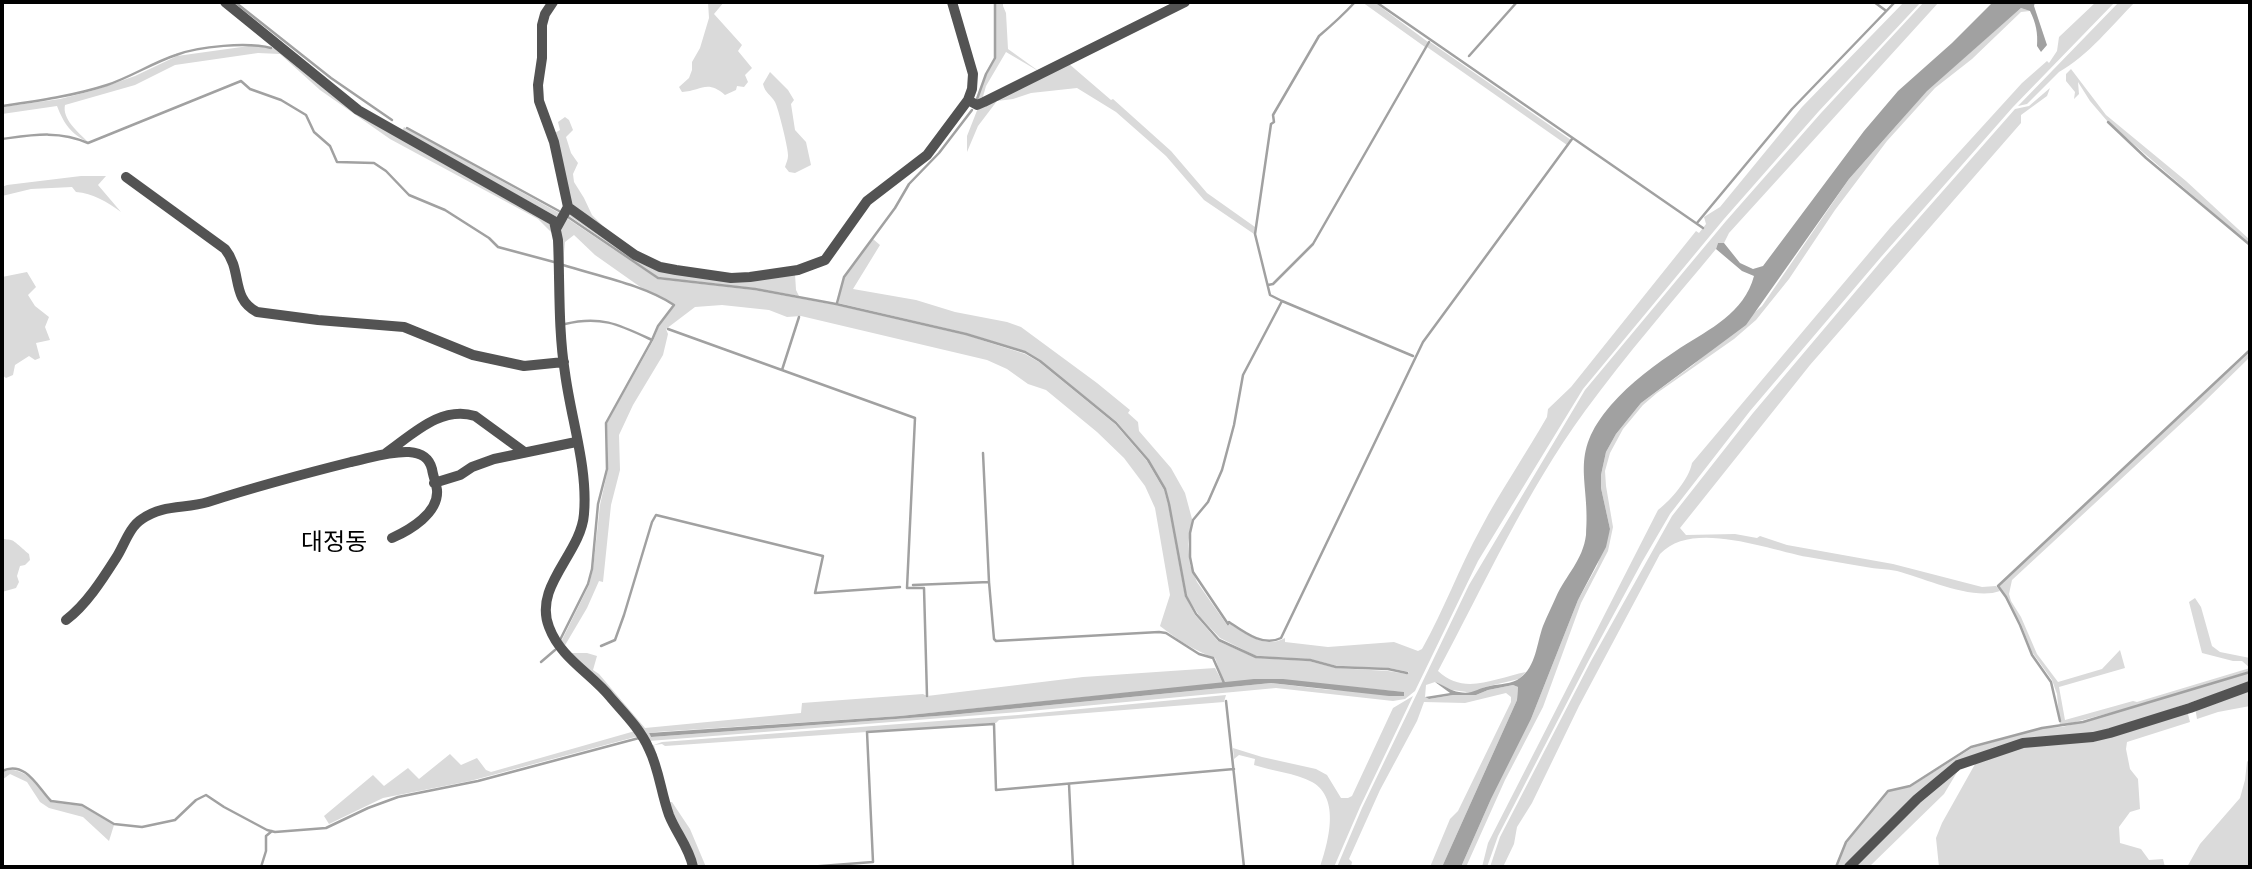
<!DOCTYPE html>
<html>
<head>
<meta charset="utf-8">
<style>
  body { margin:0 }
  #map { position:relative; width:2252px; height:869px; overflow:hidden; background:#fff; font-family:"Fira Sans",sans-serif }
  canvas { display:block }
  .frame { position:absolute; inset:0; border:4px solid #000; pointer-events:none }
</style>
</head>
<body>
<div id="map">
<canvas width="2252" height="869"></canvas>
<div class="frame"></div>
</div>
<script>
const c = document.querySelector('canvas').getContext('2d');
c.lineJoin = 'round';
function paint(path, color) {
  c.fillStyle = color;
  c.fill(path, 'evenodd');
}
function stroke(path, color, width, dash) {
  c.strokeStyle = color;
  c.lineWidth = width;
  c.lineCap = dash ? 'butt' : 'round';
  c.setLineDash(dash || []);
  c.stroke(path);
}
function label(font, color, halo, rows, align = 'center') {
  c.font = font + ' "Fira Sans","Noto Sans KR",sans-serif';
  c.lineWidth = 6;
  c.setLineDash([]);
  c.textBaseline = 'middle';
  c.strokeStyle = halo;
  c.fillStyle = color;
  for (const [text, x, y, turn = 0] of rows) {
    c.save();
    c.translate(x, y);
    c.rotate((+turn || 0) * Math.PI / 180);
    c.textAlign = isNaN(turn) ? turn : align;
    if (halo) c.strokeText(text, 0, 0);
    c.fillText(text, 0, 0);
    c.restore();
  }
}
paint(new Path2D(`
  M708 2H724L714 14 742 45 738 51 752 68 745 75 748 82 744 87 737 86 736 90 725 95C707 79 701 91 682 92L679 87 689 78 692 70V62L700 48 709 18Z
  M996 2H1003V6L1006 13 1008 49 1040 72 1006 52 986 86 982 100H977L987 74 996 58Z
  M1362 2H1374L1428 42 1425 47Z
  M1904 2H1921L1819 111 1724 219 1583 389 1478 561 1415 691 1405 699 1393 701 1276 688 1019 712 649 741 559 646 589 585 593 569 600 505 608 469 607 423 653 341 659 326 675 305 646 291 595 255 574 235 565 242 563 264 560 229 565 217 658 279 754 290 836 305 966 335 1025 354 1039 362 1115 424 1147 461 1164 490 1168 504 1185 596 1195 615 1218 641 1256 658 1309 661 1336 668 1388 671 1407 674 1409 672 1389 668 1337 666 1310 659 1256 656 1220 638 1200 617 1187 597 1166 489 1147 458 1117 422 1040 361 1025 351 966 333 838 303 844 277 873 239 880 245 853 289 916 300 955 312 1007 322 1021 327 1097 383 1130 410 1128 413 1138 422 1139 431 1171 468 1185 493 1192 519 1188 544 1190 565 1197 582 1227 625 1230 624C1246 634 1266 649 1285 638V642L1328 647 1394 642 1418 651 1422 649C1444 610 1459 568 1481 528 1501 490 1526 454 1547 417L1548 409 1571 387 1696 231 1699 233 1706 224 1704 217 1720 207 1802 107ZM722 305 769 310 787 317 801 316 987 360 1007 369 1028 384 1046 390 1097 432 1124 458 1145 486 1155 508 1170 595 1160 626C1178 640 1193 650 1215 658L1224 683 1270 679 1404 692 1330 690 1271 683 950 715 651 737 649 733 656 732 900 716 1223 683 1215 668 1083 677 927 696 923 694 802 703 801 713 645 728 599 674 593 670 597 656 587 653H570L564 647 587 608 599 581 603 582 611 505 620 470 619 435 633 405 663 355 668 334 666 329 695 307Z
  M1924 2H1939L1729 233 1724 243H1718L1716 249C1672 302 1626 355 1585 411 1526 492 1485 583 1438 671 1464 696 1495 678 1526 672L1519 679 1485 687 1474 693 1452 690 1435 682 1426 685 1425 697 1429 699 1453 695H1476L1488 690 1513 685 1518 687 1517 700 1442 867H1430L1450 819 1458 811 1511 702V697L1506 693 1465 703 1424 702 1417 721 1380 790 1349 859 1352 862 1351 867H1337L1362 808 1469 585 1585 390 1726 221 1821 113Z
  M2096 2H2115L2013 107 1881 257 1750 411 1670 514 1642 562 1589 660 1498 836 1487 867H1482L1488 843 1658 510C1671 500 1689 479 1692 463L1890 228 2022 83 2047 61 2049 63 2057 51 2059 37Z
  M2119 2H2135C2112 25 2088 56 2059 72L2027 104 2018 106Z
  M2021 8 2030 11 2021 12 1972 59 1935 88 1887 141 1835 210 1789 279 1756 320 1734 339 1657 393 1643 405 1623 429 1610 453 1605 471 1606 486 1613 527 1608 551 1581 603 1543 707 1505 780 1466 867H1461L1491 799 1531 719 1578 600 1597 566 1610 529 1601 488V475L1606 452 1616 434 1641 403 1693 365 1762 306 1849 179 1896 126 1927 90Z
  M1430 42 1571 140 1567 145 1427 47Z
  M256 45 278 49 323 87 549 222 556 237 538 219 390 139 320 90 280 54 258 53 175 65 135 85 65 105C62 119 78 132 88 142 71 134 64 124 57 106L2 114V107L60 99 95 90 135 76 177 56Z
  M1068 63 1111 100 1113 99 1171 151 1207 193 1255 227 1254 234 1204 200 1166 156 1116 112 1077 88 1031 93 1013 99 997 101 978 126 967 152V136L978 108Z
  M2071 69 2106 115 2186 181 2250 240V245L2108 122 2090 101 2078 82 2079 94 2074 99 2075 92 2066 81V74Z
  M770 72 788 90 794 100 791 104 795 130 806 142 811 165 795 173 789 172 785 167C786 163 788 160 788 156 789 151 778 107 775 102 771 95 765 93 763 84Z
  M2050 88 2047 96 2021 115V123L1810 365 1680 528 1686 535 1735 534 1757 538 1760 536 1787 545 1893 564 1982 587 1996 586 2000 591C1973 601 1924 578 1897 571 1887 569 1876 569 1866 567 1846 564 1827 560 1808 557 1769 550 1692 519 1660 554L1579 706 1532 803 1517 827 1514 844 1503 867H1490L1500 837 1591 661 1672 516 1753 413 1883 259 2015 109 2029 106Z
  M565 117 569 120 573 130 566 137 571 153 578 163 573 174 574 182 584 198 592 215 603 226 570 206 553 134 560 130 558 122Z
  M404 127 561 214 557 217 402 131Z
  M81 176H106L98 185 121 212C107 202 93 193 76 192L72 187 31 189 2 196V187L7 185Z
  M570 213 675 273 795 274 796 290 799 296 754 288 658 277 568 215Z
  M27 272 36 287 28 295 35 306 49 317 45 327 50 340 36 343 40 358 35 360 29 356 15 365 13 375 6 378 2 375V277Z
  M2250 352V357L2201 405 2012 580 2009 594 2011 601 2021 617 2037 654 2058 682 2102 669 2120 650 2125 668 2059 687 2065 720 2133 701 2137 702 2250 668 2242 661H2233L2202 653 2189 602 2195 598 2201 607 2212 646 2220 652 2250 658V671L2144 704 2060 726 2057 694 2052 680 2032 652 2021 624 1999 586 2108 482Z
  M2 538C5 540 8 539 11 540 14 540 26 552 29 554L30 560 25 565 20 566 17 576 19 582 16 588 2 592Z
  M2250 672V682L2113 729 1963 759 1845 867H1837L1846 842 1888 791 1910 787 1972 748 2042 728 2062 727 2083 722Z
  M2250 687V706L2218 712 2197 719 2195 707Z
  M1226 695 1224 702 999 720 996 723 665 746 662 744 654 745 669 802H672L690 829 706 867H696L690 848 669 810 651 746 662 742 1018 715Z
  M1413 696 1360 807 1334 867H1320C1328 843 1341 798 1312 782 1296 773 1272 771 1254 765L1255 759 1239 755 1234 759 1233 748 1262 757 1316 769 1327 775 1341 798H1348L1352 796 1393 708Z
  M2187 710 2190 722 2127 742 2126 749 2130 769 2138 779 2140 809 2130 812 2119 827 2120 843 2141 849 2149 860 2163 859 2165 867H1939L1936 838 1942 823 1979 757 1995 752 2078 739Z
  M635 731 639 736 470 781 383 798 329 824 324 816 373 775 384 786 408 768 419 779 450 754 461 765 477 758 486 770 491 772Z
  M2250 758V867H2187L2200 844 2240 798 2245 780 2247 762Z
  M1962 764 1944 794 1869 867H1851L1896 823Z
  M7 769C34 772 35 786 51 802L82 806 114 825 109 841 83 817 49 808 40 802 27 782 10 774 2 780V771Z`), '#dadada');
paint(new Path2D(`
  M1993 2H2035L2034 6 2047 45 2041 52 2037 46C2038 33 2036 23 2030 11L2021 8 1927 91 1849 179 1746 325 1641 403 1616 434 1606 452 1601 475V488L1610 529 1606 547 1578 600 1531 719 1491 799 1461 867H1442L1517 700 1518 687 1513 685 1488 690 1476 695H1453L1429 699 1425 697 1450 693 1435 682C1444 685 1451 691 1459 692 1472 695 1478 688 1490 686 1498 684 1513 684 1520 678 1536 667 1537 642 1543 626 1547 616 1552 606 1556 597 1566 575 1583 560 1586 535 1591 479 1567 456 1611 405 1630 383 1656 364 1680 348 1710 329 1744 313 1754 276L1742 271 1716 249 1718 243H1724L1740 263 1753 269 1763 266 1864 131 1898 91 1952 43Z
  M1254 679H1283L1404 692V696H1389L1271 683 950 715 651 737 649 733 900 716Z`), '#a1a1a1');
stroke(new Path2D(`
  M235 2 331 78 392 120
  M1376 2 1703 228
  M1874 2 1885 10
  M1469 56 1517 2
  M977 99 986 74 995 58V2
  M2 106C37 101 73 96 107 85 131 77 152 63 176 55 199 46 248 42 271 48
  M2108 122 2146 158 2250 245
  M407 128 559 211
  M2 139C32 135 59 130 88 143L241 81 250 89 281 100 306 115 314 132 330 146 337 162 374 163 386 171 409 195 445 210 489 238 498 247 554 262
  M568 217 658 278 755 289 836 304 966 334 1025 352 1040 361 1116 423 1148 460 1165 489 1169 504 1186 596 1196 614 1219 640 1256 657 1310 660 1336 667 1388 669 1407 673
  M1697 223 1792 109 1895 2
  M1268 285 1273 284 1313 244 1429 42
  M1282 301 1270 295 1255 234 1271 124 1274 122 1273 115 1319 36C1332 25 1344 14 1355 2
  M837 303 844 277 895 208 909 184 939 153 972 110
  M565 324C601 315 620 325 652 340
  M668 329 915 418 907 588H924L927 696
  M782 370 799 317
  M983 453 989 582
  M913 585 989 582 994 639 996 641 1159 632 1166 633 1199 654 1213 658 1224 683
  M1229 622C1244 632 1263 647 1281 638L1423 342 1572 139
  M1228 624 1193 572 1190 557V533L1193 520 1208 502 1222 470 1234 425 1243 375 1282 301 1413 356
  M560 640 588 584 592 569 598 504 607 469 606 423 652 340 658 326 674 305C644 285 598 276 563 265
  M601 646 615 640 624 615 652 522 656 515 823 556 815 593 900 587
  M541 662 555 650
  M1226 701 1244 867
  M2060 721 2051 682 2032 655 2020 625 2006 597 1998 586 2250 350
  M2 771C26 760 38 788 51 801L82 805 114 824 142 827 175 820 196 800 206 795 224 807 267 830 275 832 326 828 368 808 398 797 478 781 639 738
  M1069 784 1073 867
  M261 867 266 851V836L272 831
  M808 867 873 862 867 732 994 724 996 790 1234 769
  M1836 867 1846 842 1888 791 1910 786 1971 747 2042 728 2083 722 2250 672`), '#a1a1a1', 2.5);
stroke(new Path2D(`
  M225 2 358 110 554 221 558 240C560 284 558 329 565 373 571 419 588 468 584 514 581 554 533 586 549 627 561 659 591 673 611 698 625 714 641 730 649 749 659 769 661 793 669 815 676 833 689 847 693 867
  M553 2 545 14 542 25V58L538 85 539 101 554 142 568 207 557 227
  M968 100 977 105 984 102 1185 2
  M126 177 225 249C243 271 230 298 257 312L318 320 404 327 473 355 524 366 564 362
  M568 207 635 255 660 267 676 270 731 278 750 277 798 270 825 260 867 201 927 155 968 100 972 89 973 74 952 2
  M386 453C412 435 441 405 475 416L523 451
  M434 483 460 475 472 467 494 459 576 442
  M66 620C86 605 102 580 116 558 124 546 129 527 142 519 163 504 185 509 208 502 255 487 303 474 351 462 370 458 390 451 409 452 421 453 429 457 432 469 433 476 436 483 437 490 439 513 410 530 392 538
  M1849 867 1917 799 1958 765 2023 743 2093 737 2110 733 2190 708 2250 686`), '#535353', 10);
label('24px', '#000', '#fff', [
  ["대정동",334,543]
]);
</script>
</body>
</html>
